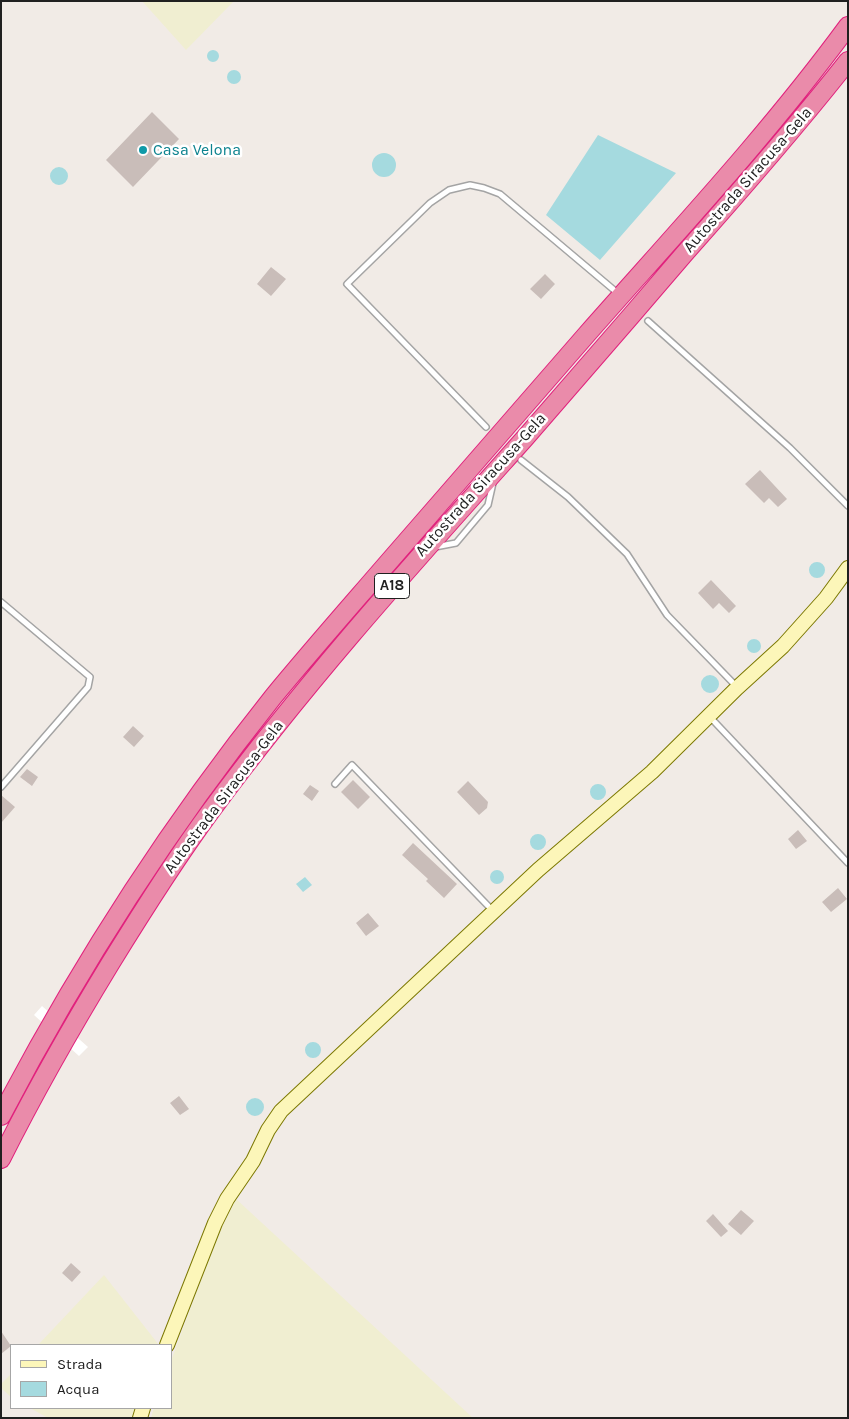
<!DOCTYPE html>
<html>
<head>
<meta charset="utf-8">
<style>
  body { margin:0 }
  #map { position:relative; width:849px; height:1419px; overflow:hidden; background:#f1ebe6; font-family:Karla,sans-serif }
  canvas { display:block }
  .frame { position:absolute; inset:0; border:2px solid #202020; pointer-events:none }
  .legend { position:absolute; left:10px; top:1344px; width:162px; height:65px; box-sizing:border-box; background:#fff; border:1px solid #a6a6a6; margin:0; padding:6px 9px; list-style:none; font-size:15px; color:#202020 }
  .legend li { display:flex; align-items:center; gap:10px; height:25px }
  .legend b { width:25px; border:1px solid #a6a6a6 }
</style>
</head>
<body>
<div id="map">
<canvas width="849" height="1419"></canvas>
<div class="frame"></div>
<ul class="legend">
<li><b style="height:6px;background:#fcf6b9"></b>Strada</li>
<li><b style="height:14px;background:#a5dadf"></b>Acqua</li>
</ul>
</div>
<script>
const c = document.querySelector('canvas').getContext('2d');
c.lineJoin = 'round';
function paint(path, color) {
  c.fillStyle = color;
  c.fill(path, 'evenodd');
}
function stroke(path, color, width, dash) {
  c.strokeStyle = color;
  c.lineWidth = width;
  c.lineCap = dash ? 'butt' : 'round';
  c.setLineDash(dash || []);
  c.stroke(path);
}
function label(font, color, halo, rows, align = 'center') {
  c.font = font + ' Karla,sans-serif';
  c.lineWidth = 5;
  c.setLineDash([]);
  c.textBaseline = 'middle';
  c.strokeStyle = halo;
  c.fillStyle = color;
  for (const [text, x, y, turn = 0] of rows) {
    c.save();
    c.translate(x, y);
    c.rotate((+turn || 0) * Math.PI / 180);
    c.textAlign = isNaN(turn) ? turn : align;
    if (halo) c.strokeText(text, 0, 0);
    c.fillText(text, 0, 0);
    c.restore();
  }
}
paint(new Path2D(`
  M142 1H234L186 50Z
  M235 1198 473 1418H151L154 1408H171V1361L217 1237Z
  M104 1275 159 1345H38Z
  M11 1374V1397L1 1388V1384Z
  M30 1408H136L132 1418H48Z`), '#f0eed1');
paint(new Path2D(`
  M207 56a6 6 0 1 1 12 0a6 6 0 1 1-12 0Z
  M227 77a7 7 0 1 1 14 0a7 7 0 1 1-14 0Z
  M598 135 676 173 600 260 546 215Z
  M372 165a12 12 0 1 1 24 0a12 12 0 1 1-24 0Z
  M50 176a9 9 0 1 1 18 0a9 9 0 1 1-18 0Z
  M809 570a8 8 0 1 1 16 0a8 8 0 1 1-16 0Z
  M747 646a7 7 0 1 1 14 0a7 7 0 1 1-14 0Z
  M701 684a9 9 0 1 1 18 0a9 9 0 1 1-18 0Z
  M590 792a8 8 0 1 1 16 0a8 8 0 1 1-16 0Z
  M530 842a8 8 0 1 1 16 0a8 8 0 1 1-16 0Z
  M490 877a7 7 0 1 1 14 0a7 7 0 1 1-14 0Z
  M305 877 312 885 303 892 296 884Z
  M305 1050a8 8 0 1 1 16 0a8 8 0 1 1-16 0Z
  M246 1107a9 9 0 1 1 18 0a9 9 0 1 1-18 0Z`), '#a5dadf');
paint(new Path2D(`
  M42 1006 88 1047 79 1056 34 1015Z`), '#fff');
paint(new Path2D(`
  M152 112 179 139 133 187 106 160Z
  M271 267 286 279 271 296 257 284Z
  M545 274 555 284 541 299 530 289Z
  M760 470 787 499 778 507 769 498 764 503 745 484Z
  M711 580 736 606 729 613 719 603 713 609 698 593Z
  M133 726 144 736 134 747 123 737Z
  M27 769 38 777 32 786 20 777Z
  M353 780 370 797 358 809 341 792Z
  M468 781 488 802 487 808 479 815 457 792Z
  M310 785 319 791 312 801 303 794Z
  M1 795 15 807 1 823Z
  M798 830 807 841 796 849 788 839Z
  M413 843 457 884 444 898 426 881 428 879 402 855Z
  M838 888 847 899 831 912 822 902Z
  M368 913 379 926 366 936 356 923Z
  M179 1096 189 1109 180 1115 170 1103Z
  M741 1210 754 1221 741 1235 728 1224Z
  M713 1214 728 1231 721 1237 706 1221Z
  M71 1263 81 1272 72 1282 62 1273Z
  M1 1331 11 1346 1 1354Z`), '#c9bdb9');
const lane = new Path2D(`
  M648 321 790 448 848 506
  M486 427 347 284 430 203 449 190 470 185 484 188 500 194 614 290
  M521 460 568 497 627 554 667 615 737 687
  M435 547 456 543 488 505 493 483
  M1 602 90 677 88 687 1 787
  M709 716 848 863
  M335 784 352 765 494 912`);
const secondary = new Path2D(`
  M167 1345 215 1223 227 1199 253 1161 268 1130 281 1111 538 870 652 772 737 688 783 646 826 598 848 568
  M140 1418 143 1408`);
const highway = new Path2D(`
  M1 1116C78 969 169 827 273 697 310 652 348 609 386 565 453 488 520 411 587 334 676 233 768 135 848 26
  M1 1159C34 1093 71 1028 110 964 142 912 174 861 210 812 307 680 416 560 525 438 579 376 632 315 685 253 741 190 796 127 848 61`);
stroke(lane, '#a4a4a4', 8);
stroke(secondary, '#7c7801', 16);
stroke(highway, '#e1217d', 20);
stroke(lane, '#fff', 5);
stroke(secondary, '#fcf6b9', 14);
stroke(highway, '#ea8baa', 18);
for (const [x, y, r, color] of [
  [143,150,5,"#0f9aa8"]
]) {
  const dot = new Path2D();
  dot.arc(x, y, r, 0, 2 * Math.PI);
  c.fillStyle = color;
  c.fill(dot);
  stroke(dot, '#fff', 2);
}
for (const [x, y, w] of [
  [392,586,35]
]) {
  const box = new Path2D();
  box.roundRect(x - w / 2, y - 12.5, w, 25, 4);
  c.fillStyle = '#fff';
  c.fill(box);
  stroke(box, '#202020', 1);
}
label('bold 15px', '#202020', null, [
  ["A18",392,586]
]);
label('16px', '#0d838f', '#fff', [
  ["Casa Velona",153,150]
], 'left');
label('16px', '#202020', '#fff', [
  ["Autostrada Siracusa-Gela",748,180,-49],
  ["Autostrada Siracusa-Gela",481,485,-48],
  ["Autostrada Siracusa-Gela",224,797,-53]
]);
</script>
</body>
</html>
